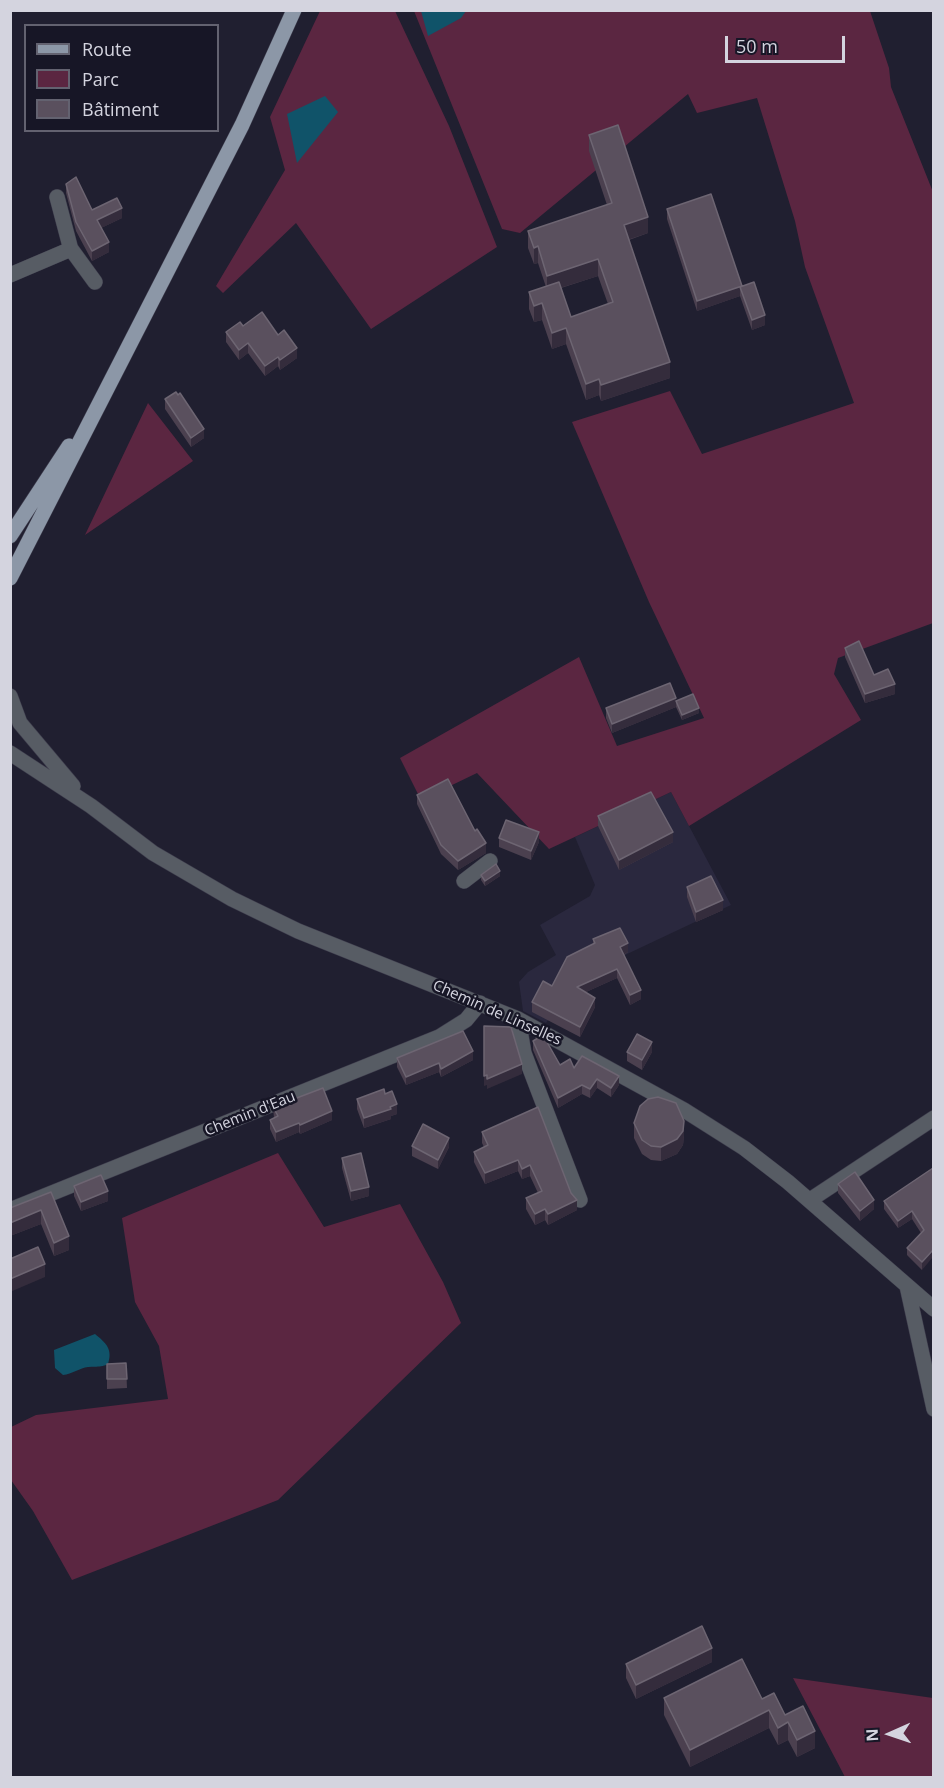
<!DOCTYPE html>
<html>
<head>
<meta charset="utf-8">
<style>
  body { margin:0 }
  #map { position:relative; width:944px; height:1788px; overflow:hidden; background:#201f30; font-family:"Open Sans",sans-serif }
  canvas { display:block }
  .frame { position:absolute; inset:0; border:12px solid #d4d4df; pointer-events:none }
  .legend { position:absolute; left:24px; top:24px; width:195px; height:108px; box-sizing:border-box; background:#171626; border:2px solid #636270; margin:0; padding:8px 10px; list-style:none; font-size:18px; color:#d4d4df }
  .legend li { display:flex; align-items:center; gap:12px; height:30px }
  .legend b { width:30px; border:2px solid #636270 }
  .north { position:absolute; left:860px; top:1704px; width:60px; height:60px; -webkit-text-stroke:4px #171626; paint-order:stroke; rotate:267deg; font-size:16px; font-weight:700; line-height:24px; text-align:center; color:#d4d4df }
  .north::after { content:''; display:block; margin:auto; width:21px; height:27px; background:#d4d4df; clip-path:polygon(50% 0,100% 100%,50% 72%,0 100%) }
  .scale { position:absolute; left:725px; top:36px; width:120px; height:27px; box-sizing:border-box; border:3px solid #d4d4df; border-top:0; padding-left:8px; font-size:18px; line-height:21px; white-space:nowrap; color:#d4d4df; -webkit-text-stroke:4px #171626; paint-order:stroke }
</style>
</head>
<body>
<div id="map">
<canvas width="944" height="1788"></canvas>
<div class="frame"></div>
<ul class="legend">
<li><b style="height:8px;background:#8c97a7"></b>Route</li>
<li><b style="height:16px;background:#5b2641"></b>Parc</li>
<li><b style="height:16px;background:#5a505e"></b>Bâtiment</li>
</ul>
<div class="north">N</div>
<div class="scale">50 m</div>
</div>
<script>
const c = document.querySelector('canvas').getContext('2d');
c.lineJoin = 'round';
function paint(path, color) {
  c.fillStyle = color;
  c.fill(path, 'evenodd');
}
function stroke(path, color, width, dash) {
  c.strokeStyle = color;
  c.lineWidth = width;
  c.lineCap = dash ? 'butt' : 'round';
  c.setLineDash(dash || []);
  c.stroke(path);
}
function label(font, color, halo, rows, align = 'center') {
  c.font = font + ' "Open Sans",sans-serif';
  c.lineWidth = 5;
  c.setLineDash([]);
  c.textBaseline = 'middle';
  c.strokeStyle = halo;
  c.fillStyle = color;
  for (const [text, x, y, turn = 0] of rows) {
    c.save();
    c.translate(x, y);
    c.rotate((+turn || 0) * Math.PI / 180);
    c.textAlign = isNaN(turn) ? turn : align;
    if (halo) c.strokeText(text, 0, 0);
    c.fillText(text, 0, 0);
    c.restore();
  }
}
paint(new Path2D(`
  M671 792 731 905 625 955 623 951 576 979 546 1023 523 1011 519 982 528 972 556 955 540 925 590 896 595 885 575 837Z`), '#2a283e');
paint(new Path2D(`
  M320 11H395L449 126 497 247 371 329 296 223 223 293 216 286 285 170 270 117Z
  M414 11H870L889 68 891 87 933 192V623L838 658 834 674 861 720 689 826 671 792 549 849 477 773 421 800 400 758 579 657 617 746 704 718 649 602 572 422 670 391 702 454 854 403 805 267 795 221 757 98 697 113 688 94 520 233 502 229Z
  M148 403 193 461 85 535Z
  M278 1153 324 1227 400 1204 443 1282 461 1323 278 1500 72 1580 33 1511 11 1480V1427L36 1415 168 1399 159 1346 135 1302 122 1218Z
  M793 1678 933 1698V1777H845Z`), '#5b2641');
paint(new Path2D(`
  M421 11V10L466 11 461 18 428 36Z
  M325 96 338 112 297 163 287 114Z
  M95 1334C106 1343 113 1349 108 1364 100 1368 96 1366 88 1367 80 1368 72 1374 63 1375L55 1368 54 1350Z`), '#105369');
const minor = new Path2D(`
  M57 197 71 250
  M10 275 71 249 95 282
  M10 696 20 723 73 786
  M10 753 91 806 153 853 232 899 298 931 518 1019 684 1110 744 1148 788 1182 934 1309
  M464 881 490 861
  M518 1019 524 1053 580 1200
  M810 1200 934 1118
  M10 1210 439 1037 466 1020 480 1003
  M907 1286 934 1409`);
const major = new Path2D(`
  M10 536 69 446
  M10 578 242 125 294 10`);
stroke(minor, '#3d3c4c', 16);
stroke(major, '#3d3c4c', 16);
stroke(minor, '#575c64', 15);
stroke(major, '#8c97a7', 15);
paint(new Path2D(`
  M589 135 648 233 629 240 670 378 601 401 599 395 586 400 566 344 552 349 542 320 534 322 529 309V292L546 287 538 263 534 264 528 248V231L607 205 589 151ZM598 276 608 304 571 317 561 288Z
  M66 184 92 210 122 218 101 228 109 252 92 261 76 231 66 193Z
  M667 209 742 286 765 325 752 330 740 296 697 311 667 219Z
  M243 326 278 335 297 358 280 370 278 366 265 376 248 353 239 360 226 342V332Z
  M165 399 204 438 191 447 165 409Z
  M845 648 874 675 895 694 865 703 845 657Z
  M676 701 699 713 682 720 676 707 612 733 606 718V708Z
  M417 795 475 831 486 853 458 870 441 854 417 804Z
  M598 816 673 842 619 870 598 826Z
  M499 838 539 842 531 860 499 847Z
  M481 875 500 876 485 886 481 880Z
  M687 887 723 910 696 922 687 897Z
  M593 939 628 952 624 955 641 999 630 1005 617 978 586 992 595 1007 580 1037 532 1012V1002L552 986 593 944Z
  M533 1041 560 1065 574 1068 619 1085 611 1097 597 1088 590 1098 582 1094 558 1108 533 1050Z
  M627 1052H652L642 1070 627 1061Z
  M397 1058 473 1060 441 1077 439 1072 406 1085 397 1067Z
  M385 1094 397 1114 391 1116V1119L364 1128 357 1109V1099Z
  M273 1107 332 1120 300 1134 299 1132 276 1142 270 1129V1120L274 1118Z
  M538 1107 577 1210 548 1225 545 1220 535 1225 526 1209V1198L538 1193 530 1176 522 1179 518 1171 485 1184 474 1162V1152L484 1147 482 1143V1132Z
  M634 1123 684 1135 683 1145 677 1154 661 1161 651 1160 642 1154 634 1138Z
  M412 1146 449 1147 438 1169 412 1156Z
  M342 1158 369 1196 351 1201 342 1168Z
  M933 1168 922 1270 907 1255V1248L921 1233 912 1219 898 1228 884 1209V1201Z
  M838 1184 874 1209 860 1221 838 1193Z
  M74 1186 108 1201 81 1211 74 1196Z
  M51 1192 69 1250 54 1256 41 1224 10 1236Z
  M126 1363 127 1388 107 1389V1364Z
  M712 1662 636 1699 626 1678V1664Z
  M664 1698 762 1699 785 1715 815 1748 797 1757 788 1740 778 1745 769 1728 690 1767 664 1715Z`), '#4b404f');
paint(new Path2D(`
  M122 208V218L97 230V220Z
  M648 217V233L624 241V225Z
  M109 242V252L92 261V251Z
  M538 246V263L534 264V248Z
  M598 259V276L547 292V276Z
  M740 287V296L697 311V301Z
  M542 303V320L534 322V306Z
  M765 315V325L752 330V320Z
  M566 328V344L552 349V333Z
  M248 343V353L239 360V350Z
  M297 348V358L280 370V360Z
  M278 357V366L265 376V366Z
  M670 362V378L601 401V385Z
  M599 379V395L586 400V384Z
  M204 429V438L191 447V438Z
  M895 684V694L865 703V694Z
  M676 698V707L612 733V724Z
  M699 708V713L682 720V715Z
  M539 832V842L531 860V851Z
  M673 832V842L619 870V860Z
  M486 843V853L458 870V861Z
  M500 871V876L485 886V881Z
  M723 900V910L696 922V912Z
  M628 943V952L620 957V947Z
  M617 969V978L577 996V987Z
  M641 990V999L630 1005V995Z
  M595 998V1007L580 1037V1027Z
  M652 1042V1052L642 1070V1060Z
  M473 1051V1060L441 1077V1069Z
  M439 1063V1072L406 1085V1077Z
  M522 1064V1074L487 1089V1085L484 1086V1076Z
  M619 1076V1085L611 1097V1088Z
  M597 1079V1088L590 1098V1089Z
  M582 1085V1094L558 1108V1098Z
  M397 1104V1114L391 1116V1119L364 1128V1118Z
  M332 1111V1120L300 1134V1125Z
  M684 1121V1135L683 1145 677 1154 661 1161V1147Z
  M299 1123V1132L276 1142V1132Z
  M449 1138V1147L438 1169V1160Z
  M518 1160V1171L485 1184V1173Z
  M530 1165V1176L522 1179V1169Z
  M369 1187V1196L351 1201V1191Z
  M108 1191V1201L81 1211V1202Z
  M577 1200V1210L548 1225V1214Z
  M874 1200V1209L860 1221V1211Z
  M545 1209V1220L535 1225V1214Z
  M41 1210V1224L10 1236V1223Z
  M912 1211V1219L898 1228V1221Z
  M69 1236V1250L54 1256V1243Z
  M933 1250V1257L922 1270V1262Z
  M45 1264V1277L10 1292V1279Z
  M712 1648V1662L636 1699V1685Z
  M769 1710V1728L690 1767V1750Z
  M788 1722V1740L778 1745V1728Z
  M815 1731V1748L797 1757V1740Z`), '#342c3c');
const building = new Path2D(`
  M618 125 648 217 624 225 670 362 601 385 599 379 586 384 566 328 552 333 542 303 534 306 529 292 559 282 571 317 613 302 598 259 547 276 538 246 534 248 528 231 612 203 589 135Z
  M76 177 92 210 117 198 122 208 97 220 109 242 92 251 76 222 66 184Z
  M711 194 742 286 697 301 667 209Z
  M754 282 765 315 752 320 740 287Z
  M262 312 278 335 284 330 297 348 280 360 278 357 265 366 248 343 239 350 226 332 240 322 243 326Z
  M176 392 178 395 180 393 204 429 191 438 165 399Z
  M859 641 874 675 888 669 895 684 865 694 845 648Z
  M670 683 676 698 612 724 606 708Z
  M693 694 699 708 682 715 676 701Z
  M448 779 475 831 477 829 486 843 458 861 441 845 417 795Z
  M651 792 673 832 619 860 598 816Z
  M506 820 539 832 531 851 499 838Z
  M496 864 500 871 485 881 481 875Z
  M711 876 723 900 696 912 687 887Z
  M620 928 628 943 620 947 641 990 630 995 617 969 577 987 595 998 580 1027 532 1002 543 981 552 986 567 957 595 943 593 939Z
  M484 1026 511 1027 522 1064 487 1079V1075L484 1076Z
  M463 1031 473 1051 441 1069 439 1063 406 1077 397 1058Z
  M637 1034 652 1042 642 1060 627 1052Z
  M543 1035 560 1065 570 1059 574 1068 582 1056 619 1076 611 1088 597 1079 590 1089 582 1085 558 1098 533 1041Z
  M323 1088 332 1111 300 1125 299 1123 276 1132 270 1120 278 1116 273 1107Z
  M384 1089 385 1094 392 1091 397 1104 390 1107 391 1109 364 1118 357 1099Z
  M658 1097 676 1103 684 1121 683 1131 677 1139 661 1147 651 1146 642 1140 634 1123 640 1106 648 1099Z
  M538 1107 571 1193 577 1200 548 1214 545 1209 535 1214 526 1198 542 1191 530 1165 522 1169 518 1160 485 1173 474 1152 488 1145 482 1132Z
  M423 1124 449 1138 438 1160 412 1146Z
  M361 1153 369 1187 351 1191 342 1158Z
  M933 1168V1250L922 1262 907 1248 924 1230 912 1211 898 1221 884 1201Z
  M855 1172 874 1200 860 1211 838 1184Z
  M101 1175 108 1191 81 1202 74 1186Z
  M51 1192 69 1236 54 1243 41 1210 10 1223V1208Z
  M38 1247 45 1264 10 1279V1259Z
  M126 1363 127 1379H107V1364Z
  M702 1626 712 1648 636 1685 626 1664Z
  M742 1659 762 1699 774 1693 785 1715 803 1706 815 1731 797 1740 788 1722 778 1728 769 1710 690 1750 664 1698Z`);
paint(building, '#5a505e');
stroke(building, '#6d6572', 1.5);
label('15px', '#d4d4df', '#171626', [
  ["Chemin de Linselles",497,1013,24],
  ["Chemin d'Eau",250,1114,-22]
]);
</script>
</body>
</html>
